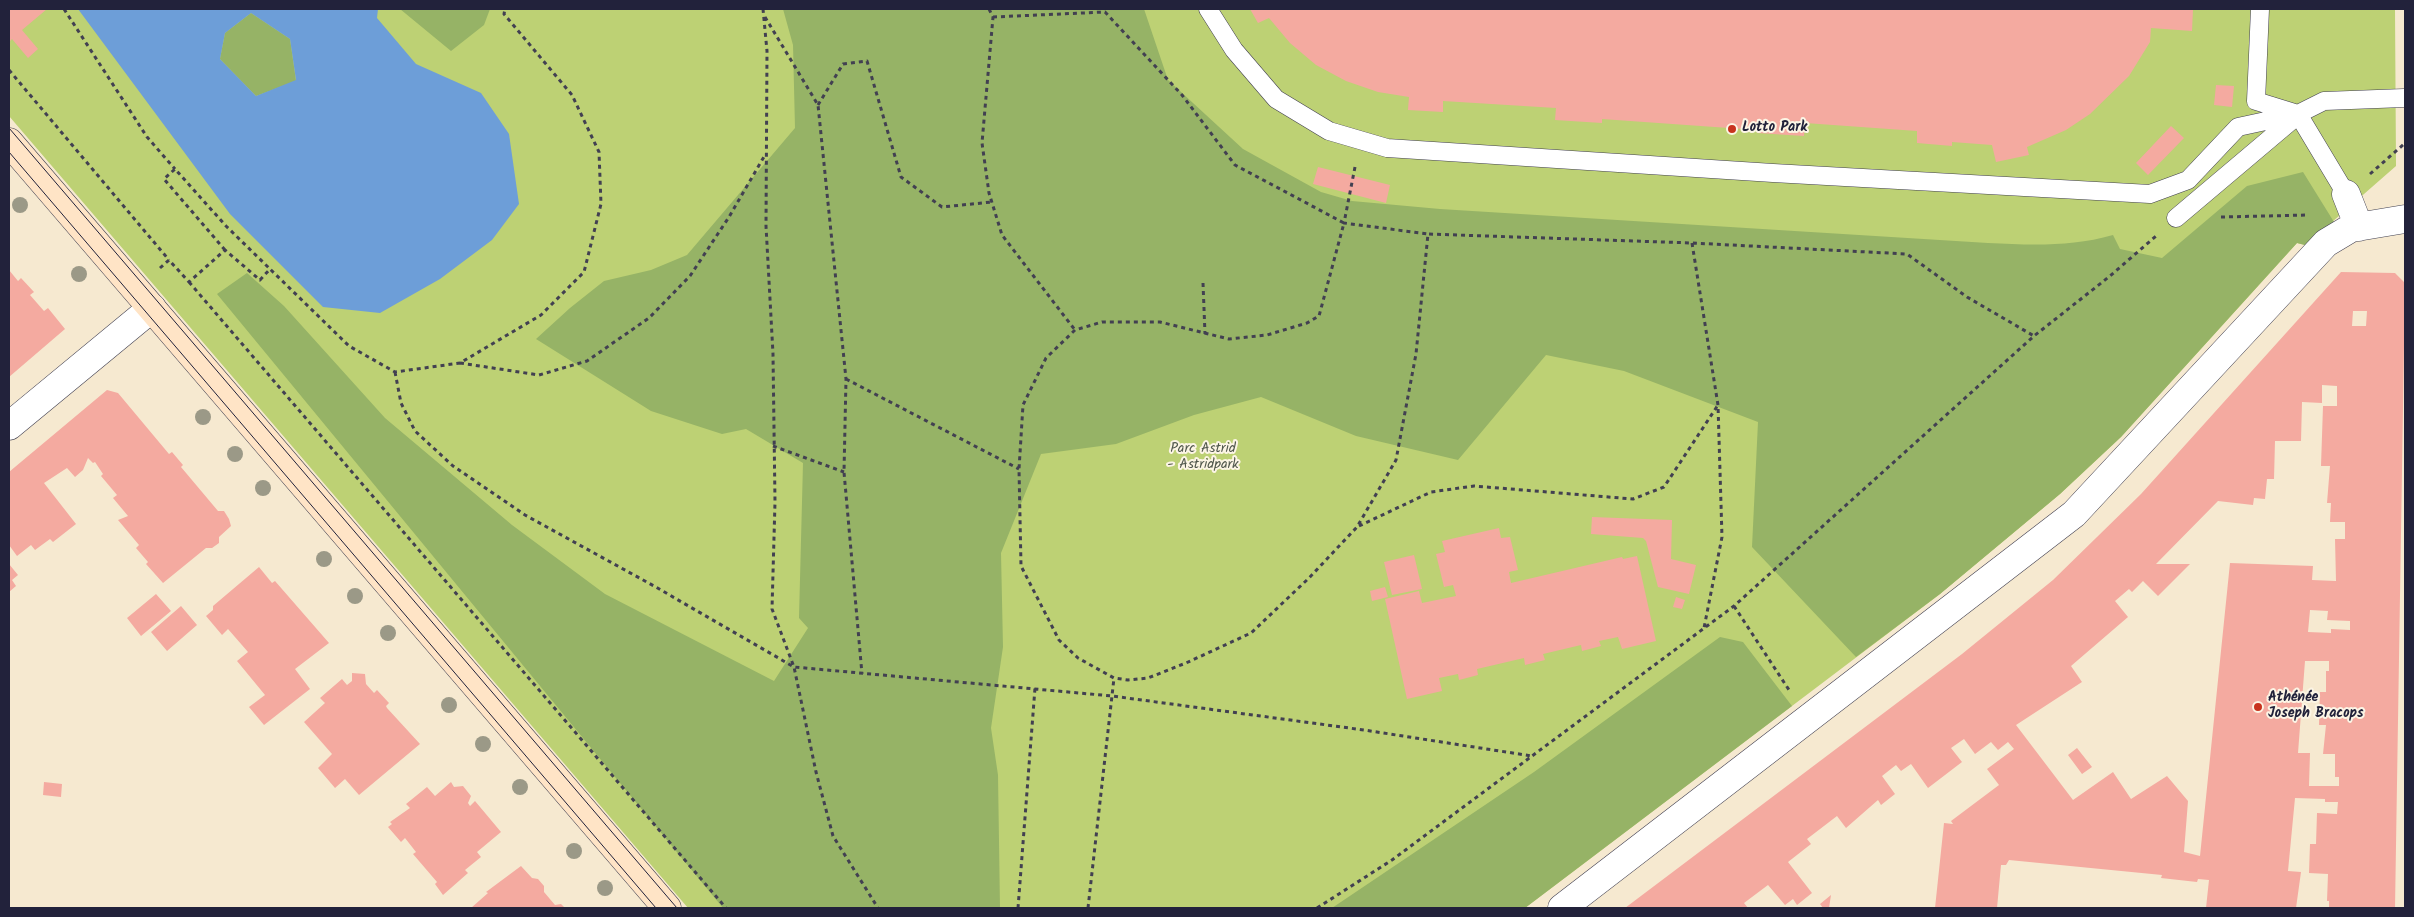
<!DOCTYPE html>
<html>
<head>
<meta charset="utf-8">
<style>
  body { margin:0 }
  #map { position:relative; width:2414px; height:917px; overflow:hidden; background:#f6e9d0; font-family:Kalam,sans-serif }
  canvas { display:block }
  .frame { position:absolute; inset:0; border:10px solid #22223b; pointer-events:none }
</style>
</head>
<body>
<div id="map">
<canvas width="2414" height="917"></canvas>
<div class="frame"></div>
</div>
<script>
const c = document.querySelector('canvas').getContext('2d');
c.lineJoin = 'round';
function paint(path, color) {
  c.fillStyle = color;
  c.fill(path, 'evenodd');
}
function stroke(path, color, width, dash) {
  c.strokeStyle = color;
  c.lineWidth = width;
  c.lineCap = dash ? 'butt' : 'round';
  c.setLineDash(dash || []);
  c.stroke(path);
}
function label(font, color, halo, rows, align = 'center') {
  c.font = font + ' Kalam,sans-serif';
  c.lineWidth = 4;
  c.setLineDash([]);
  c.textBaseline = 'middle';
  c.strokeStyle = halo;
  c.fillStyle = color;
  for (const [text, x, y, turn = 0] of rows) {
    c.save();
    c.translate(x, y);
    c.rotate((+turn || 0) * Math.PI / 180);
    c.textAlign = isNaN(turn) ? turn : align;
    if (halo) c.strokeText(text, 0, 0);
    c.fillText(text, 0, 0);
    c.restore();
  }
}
paint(new Path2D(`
  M9 9H2395L2396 166 2324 229 2309 246 2297 243 2121 437 2060 494 1940 594 1525 908H688L9 116Z`), '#bdd174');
paint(new Path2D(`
  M400 9H490L484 25 451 51Z
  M783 9H1144L1168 80 1243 149 1321 192 1352 201 1440 209 1988 243C2031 245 2071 247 2113 235L2120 249 2162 258 2247 186 2303 172 2334 222 2309 246 2297 243 2121 437 2060 494 1940 594 1856 657 1752 547 1758 422 1624 371 1546 355 1458 460 1356 436 1261 397 1194 415 1116 444 1041 454 1001 553 1003 647 991 728 998 775 1000 908H723L217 294 247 273 284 306 385 418 512 525 605 594 774 681 808 628 799 618 803 463 746 429 722 434 651 411 536 339 570 308 604 281 651 270 687 255 795 128 793 45Z
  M251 13 290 39 296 81 256 96 220 59 225 33Z
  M1720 637 1743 642 1792 706 1525 908H1332L1534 772Z`), '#96b366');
paint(new Path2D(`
  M78 9H378L377 18 416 64 481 93 509 134 519 204 492 240 440 279 380 313 323 307 230 214ZM251 13 290 39 296 80 256 96 220 59 225 33Z`), '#6d9ed8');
paint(new Path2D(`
  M9 9H47L22 30 38 49 28 58 12 39 9 42Z
  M1250 9H2193L2192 31 2151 28 2150 42 2129 76 2090 114 2066 130 2027 147 2029 155 1996 162 1992 145 1952 142V146L1917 143V131L1805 123 1804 136 1757 133V130L1602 119V123L1555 120 1556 108 1443 101V112L1408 110 1409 97 1378 92 1346 81 1316 65 1290 43 1269 18 1258 23Z
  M2216 85 2234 86 2232 107 2214 105Z
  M2171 126 2184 138 2148 175 2136 163Z
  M1318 167 1390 185 1386 203 1313 184Z
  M9 270 18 281 21 278 34 292 30 295 44 311 48 308 65 329 9 377Z
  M2341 272 2395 273 2405 283 2395 908H2329V901H2327L2328 874 2309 873 2310 844H2316L2317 813 2337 814 2338 802H2325V799L2295 798 2288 871 2301 872 2296 908H2206L2209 880 2198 879 2197 882 2161 878 2162 875 2009 860 2006 865H2001L1997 908H1935L1944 823 1953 824 1951 821 1999 785 1987 769 2014 749 2008 742 1998 750 1991 742 1975 754 1964 739 1951 748 1962 762 1928 788 1911 764 1901 771 1896 765 1882 776 1895 794 1881 805 1878 800 1846 828 1837 816 1807 839 1811 844 1788 862 1812 893 1797 905 1793 899 1785 905 1768 885 1744 903 1748 908H1625L1962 654 2053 580 2141 494ZM2353 311H2367L2366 326H2352ZM2322 385 2337 386V406H2323L2321 466H2330L2327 503H2331L2330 522H2345V539H2335L2336 581 2312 580 2313 566 2230 563 2200 856 2184 852 2188 801 2167 776 2131 799 2113 772 2073 800 2016 725 2082 682 2071 666 2128 617 2115 601 2129 589 2132 592 2143 581 2158 596 2190 564H2156L2218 501 2253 505 2254 498 2265 499 2267 479H2274L2275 441H2301L2302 402 2322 403ZM2310 610 2328 611 2327 620 2350 621V630L2331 629V633L2308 632ZM2305 661H2329V671H2326V692H2320L2319 725H2326L2323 754H2335V777H2339V786H2309L2310 753H2298Z
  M107 390 118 393 169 454 172 452 183 465 181 467 218 511H224L229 519 231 526 219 537V543L212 548H206L163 583 146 564 148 562 136 548 139 545 118 520 128 516 113 498 117 495 101 476 103 474 95 462 93 463 88 458 83 470 75 477 67 468 44 483 76 524 53 542 50 539 35 550 31 545 17 556 9 545V472Z
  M1592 517 1672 520 1671 559 1696 565 1689 594 1658 587 1646 541 1643 538 1591 534Z
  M1499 528 1501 538 1510 537 1518 570 1509 572 1511 583 1622 557 1623 559 1637 556 1656 641 1622 649 1618 637 1599 641 1601 646 1582 651 1581 645 1543 654 1545 660 1525 665 1524 658 1477 669 1478 675 1459 680 1458 674 1439 678 1442 691 1407 699 1385 599 1419 591 1422 603 1456 596 1453 585 1444 587 1436 554 1445 552 1442 541Z
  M1414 555 1422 589 1392 595 1384 562Z
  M9 564 18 575 12 580 16 586 9 592Z
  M259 567 272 583 275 581 329 643 295 669 310 689 264 725 249 707 265 695 237 661 248 652 228 629 222 635 206 616 213 610V606Z
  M1385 587 1388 597 1372 601 1370 591Z
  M156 594 171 611 141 636 127 618Z
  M1676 597 1685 600 1682 609 1673 607Z
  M181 606 197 625 167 651 151 632Z
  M352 673 365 674 366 684 374 693 377 690 389 703 386 706 387 708 420 744 359 795 345 779 335 788 318 768 332 754 304 722 325 703 320 698 342 679 347 685 352 681Z
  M2077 748 2092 767 2082 774 2068 755Z
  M44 782 62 784 61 797 43 795Z
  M451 782 454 787 463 786 471 796 468 803 470 806 475 801 501 832 477 852 481 857 465 870 468 873 443 895 435 884 437 882 413 854 416 852 405 838 401 842 388 827 392 824 390 822 410 808 406 804 427 787 435 796Z
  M521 866 532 878 538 879 544 886V892L555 905 561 904 565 908H471L488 893 486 892Z
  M1831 895 1829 908H1823L1820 904Z`), '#f4aaa0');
const lane = new Path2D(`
  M1208 9 1234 50 1276 99 1329 131 1387 148 1773 173 2150 194 2188 180 2238 127 2298 114 2324 101 2404 98
  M2260 9 2256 101 2298 114 2346 194
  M2176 218 2298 115`);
const street = new Path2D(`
  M2346 194 2359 227
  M9 426 152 308
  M1562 908 2074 514 2326 243 2351 228 2405 219`);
const secondary = new Path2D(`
  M9 142 667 908`);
stroke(lane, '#424051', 19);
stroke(street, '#424051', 29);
stroke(secondary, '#424051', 29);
stroke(new Path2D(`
  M64 9 147 137 175 169
  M763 9 767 51 766 226 773 354 775 502 772 609 794 667 816 772 833 836 878 908
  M989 9 993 17 982 143 989 193 1002 235 1075 330
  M765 17 818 105 846 379 844 472 862 674
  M993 17 1105 12 1182 95 1235 165 1344 223 1319 316 1307 323 1267 335 1229 339 1160 322H1102L1075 330 1046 358 1023 405 1019 469 1021 566 1059 640 1078 658 1114 678 1128 680 1148 678 1186 663 1251 633 1309 578 1357 527 1396 460 1416 354 1428 234 1692 243 1907 254 1967 297 2034 336
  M9 70 169 260
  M818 105 843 64 867 61 901 177 942 207 992 202
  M1355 167 1344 223 1428 234
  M2370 174 2404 144
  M2221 217 2309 215
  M1692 243 1718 405 1722 537 1704 628
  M225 250 164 179 175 169 226 226 270 269
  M160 268 169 260 189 282 225 250 260 280 270 269 349 346 395 372 460 363 541 315 584 272 601 204 599 152 572 95 504 14 505 9
  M189 282 726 908
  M1203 283 1205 334
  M460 363 539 375 587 361 649 318 690 276 729 217 765 155
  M395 372 401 403 415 431 453 466 525 515 654 586 794 667 1112 696 1364 730 1532 756
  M846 379 1019 469
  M773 446 844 472
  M1359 526 1431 492 1474 486 1633 499 1664 487 1718 405
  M1734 606 1791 693
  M1018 908 1035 688
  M1088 908 1114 678
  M1317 908 1392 860 1734 606 2034 336 2110 276 2156 236`), '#424051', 3, [4, 4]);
stroke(lane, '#fff', 18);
stroke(street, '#fff', 28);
stroke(secondary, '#ffe4c6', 28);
stroke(new Path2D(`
  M9 128 677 908
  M9 152 656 908`), '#22223b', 1);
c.fillStyle = '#9b9987';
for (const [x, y] of [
  [20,205],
  [79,274],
  [203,417],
  [235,454],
  [263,488],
  [324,559],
  [355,596],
  [388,633],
  [449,705],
  [483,744],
  [520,787],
  [574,851],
  [605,888]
]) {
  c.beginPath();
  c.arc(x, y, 8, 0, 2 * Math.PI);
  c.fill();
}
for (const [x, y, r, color] of [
  [1732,129,5,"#c8321e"],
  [2258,707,5,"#c8321e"]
]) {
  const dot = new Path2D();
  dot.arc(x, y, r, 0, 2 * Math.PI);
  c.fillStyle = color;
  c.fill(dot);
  stroke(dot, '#fcf5e5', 2);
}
label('bold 14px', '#22223b', '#fcf5e5', [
  ["Lotto Park",1742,129],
  ["Athénée",2268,699],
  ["Joseph Bracops",2268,715]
], 'left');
label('14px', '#50574c', '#fcf5e5', [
  ["Parc Astrid",1203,450],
  ["- Astridpark",1203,466]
]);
</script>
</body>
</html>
